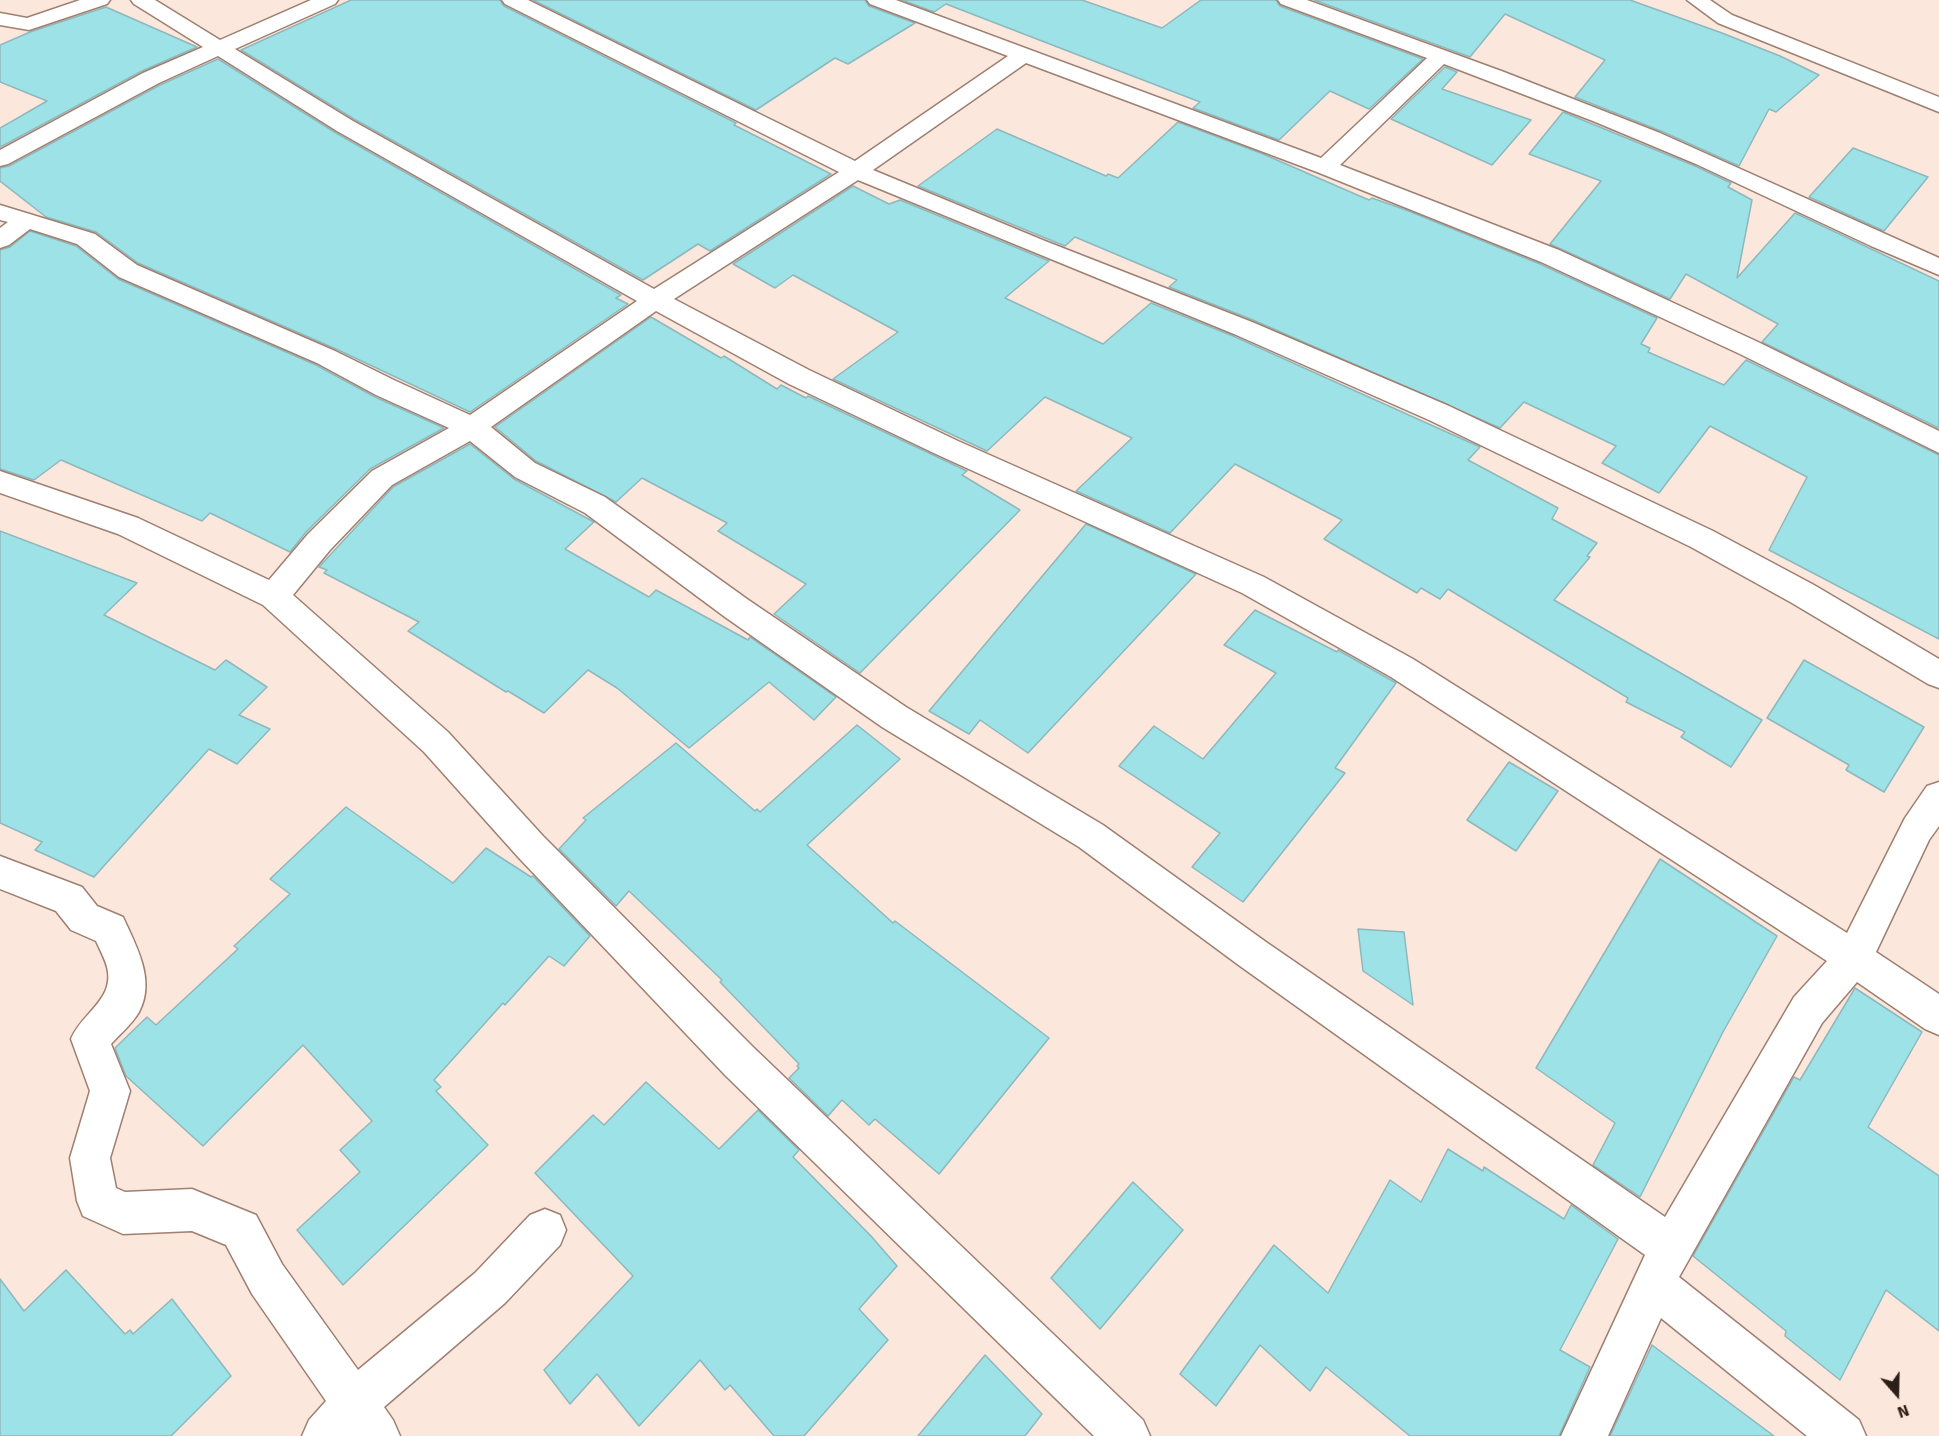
<!DOCTYPE html>
<html>
<head>
<meta charset="utf-8">
<style>
  body { margin:0 }
  #map { position:relative; width:1939px; height:1436px; overflow:hidden; background:#fce7dd; font-family:Signika,sans-serif }
  canvas { display:block }
  .north { position:absolute; left:1867px; top:1364px; width:60px; height:60px; -webkit-text-stroke:4px #fce7dd; paint-order:stroke; rotate:160deg; font-size:16px; font-weight:700; line-height:24px; text-align:center; color:#2b1f18 }
  .north::after { content:''; display:block; margin:auto; width:21px; height:27px; background:#2b1f18; clip-path:polygon(50% 0,100% 100%,50% 72%,0 100%) }
</style>
</head>
<body>
<div id="map">
<canvas width="1939" height="1436"></canvas>
<div class="north">N</div>
</div>
<script>
const c = document.querySelector('canvas').getContext('2d');
c.lineJoin = 'round';
function paint(path, color) {
  c.fillStyle = color;
  c.fill(path, 'evenodd');
}
function stroke(path, color, width, dash) {
  c.strokeStyle = color;
  c.lineWidth = width;
  c.lineCap = dash ? 'butt' : 'round';
  c.setLineDash(dash || []);
  c.stroke(path);
}
const building = new Path2D(`
  M351 0H500L504 6 736 123 734 125 831 174 710 251 698 244 643 280 354 119 241 50Z
  M533 0H865L869 6 915 23 848 64 835 58 756 110Z
  M902 0H1082L1162 28 1201 0H1276L1280 6 1423 59 1369 109 1330 91 1279 140 1193 108 1200 102 946 4 934 12Z
  M1314 0H1630L1722 33 1780 56 1819 75 1776 112 1769 109 1739 166 1661 131 1575 97 1605 60 1505 14 1470 57Z
  M106 7 197 47 142 71 0 147V128L47 101 0 82V45L30 32Z
  M218 59 336 133 621 295 616 298 628 304 470 412 336 349 138 263 96 232 46 217 0 181V168L9 166 160 85Z
  M1445 67 1457 72 1442 89 1531 120 1492 165 1391 119Z
  M1563 112 1695 166 1731 183 1728 187 1752 200 1737 278 1795 213 1939 281V428L1762 342 1778 324 1686 274 1670 299 1550 244 1601 181 1529 154Z
  M1178 122 1263 154 1369 200 1372 198 1406 210 1540 264 1657 318 1641 344 1650 348 1648 352 1724 385 1746 360 1939 455V639L1769 550 1807 477 1710 426 1659 493 1602 463 1616 446 1524 402 1500 428 1253 320 1169 287 1177 280 1075 237 1065 246 918 186 997 129 1106 176 1108 174 1118 178Z
  M1853 148 1928 177 1884 231 1809 197Z
  M853 186 889 204 900 200 1049 261 1005 298 1103 344 1151 303 1233 336 1480 447 1468 460 1558 508 1552 519 1597 543 1587 556 1590 557 1554 600 1762 720 1731 767 1681 737 1685 732 1626 702 1628 698 1448 589 1440 599 1421 588 1417 593 1324 539 1342 520 1235 464 1170 533 1076 491 1132 438 1045 397 987 451 833 379 898 332 793 275 775 288 733 264Z
  M30 231 76 246 118 279 316 365 375 397 444 428 370 469 306 532 290 552 210 513 202 521 61 460 34 480 0 469V250L10 247Z
  M651 317 721 358 724 356 777 389 781 385 806 398 808 396 967 471 962 475 1020 510 860 673 774 614 806 584 718 531 727 523 642 478 616 502 536 461 495 427Z
  M470 444 514 479 594 522 565 549 649 597 656 590 748 640 750 637 836 697 814 720 769 682 689 748 617 688 588 670 544 713 508 691 506 692 408 631 419 622 324 573 327 570 319 567 393 487Z
  M1086 524 1196 574 1028 753 980 720 969 734 929 711Z
  M0 531 137 583 104 615 215 670 226 660 267 687 239 715 270 729 237 764 209 749 94 877 35 850 42 842 0 823Z
  M1255 610 1337 652 1338 650 1396 683 1335 768 1345 773 1243 902 1192 867 1220 833 1119 766 1154 726 1203 759 1276 673 1224 645Z
  M1804 660 1924 727 1884 792 1846 770 1849 765 1767 718Z
  M857 725 900 759 807 845 893 923 895 921 1049 1038 939 1174 875 1119 869 1125 842 1100 828 1116 789 1078 799 1068 797 1066 799 1064 720 982 722 980 629 891 616 906 559 849 586 820 583 818 676 743 755 811 757 809 760 812Z
  M1509 762 1558 791 1516 851 1467 820Z
  M346 807 453 883 486 848 531 877 533 876 590 936 564 966 549 956 505 1005 503 1003 434 1080 441 1087 436 1091 488 1145 343 1285 297 1230 360 1172 340 1150 372 1121 303 1045 203 1146 126 1076 115 1048 147 1017 156 1025 238 949 234 946 290 894 270 879Z
  M1660 859 1777 936 1723 1032 1640 1197 1593 1165 1615 1123 1536 1068Z
  M1358 929 1404 932 1413 1005 1363 971Z
  M1855 988 1922 1032 1868 1127 1939 1176V1331L1886 1290 1840 1380 1785 1336 1786 1331 1693 1256 1794 1077 1800 1080Z
  M646 1082 719 1149 758 1110 799 1150 793 1157 871 1236 897 1266 859 1309 888 1340 804 1436H774L730 1385 725 1390 700 1360 639 1426 597 1374 570 1404 544 1370 633 1276 535 1173 593 1115 604 1125Z
  M1448 1149 1483 1171 1484 1167 1564 1219 1571 1205 1618 1239 1560 1350 1590 1367 1559 1436H1410L1326 1367 1310 1391 1260 1345 1216 1406 1180 1374 1274 1245 1328 1293 1390 1180 1421 1202Z
  M1133 1182 1183 1230 1100 1329 1051 1278Z
  M66 1270 125 1334 130 1330 133 1334 172 1299 231 1376 171 1436H0V1279L24 1311Z
  M1652 1345 1774 1436H1610Z
  M985 1355 1042 1414 1025 1436H918Z`);
paint(building, '#9ce2e7');
stroke(building, '#8fb8bc', 1.5);
const minor = new Path2D(`
  M80 0H110L107 4 29 30 0 25V13L27 18Z
  M131 0H155L220 40 311 0H338L335 4 235 49 353 121 654 289 839 172 505 4 502 0H528L855 161 1008 56 870 4 867 0H896L1321 158 1427 58 1281 4 1278 0H1307L1504 72 1660 133 1939 258V275L1871 246 1696 164 1593 121 1444 64 1340 165 1559 250 1758 342 1939 431V453L1740 354 1541 262 1317 172 1026 63 873 170 1045 241 1252 322 1449 406 1713 531 1814 585 1939 659V688L1928 684 1792 603 1691 547 1429 420 1234 334 858 180 674 299 809 370 958 441 1264 577 1413 659 1847 933 1905 818 1927 786 1939 782V826L1929 840 1876 952 1939 994V1035L1925 1029 1857 982 1822 1023 1679 1277 1859 1420 1866 1436H1807L1661 1318 1608 1436H1561L1645 1255 1240 966 1079 847 882 727 725 617 585 513 515 477 470 441 392 485 330 550 293 595 448 732 543 836 753 1047 1143 1420 1150 1436H1094L725 1075 519 858 424 752 263 605 118 534 0 493V471L138 518 269 580 308 534 372 471 449 428 376 395 317 363 119 277 77 244 30 229 9 245 0 248V228L8 222 0 220V205L95 234 137 265 335 351 396 381 470 415 637 301 337 131 218 56 159 83 8 164 0 166V150L143 73 203 47 134 4ZM656 311 789 384 938 455 1242 593 1391 677 1827 961 1794 997 1665 1217 1266 942 1103 825 906 707 747 599 605 497 535 463 491 427Z
  M1687 0H1710L1732 15 1939 97V112L1718 23Z
  M0 856 82 887 97 906 123 917C136 946 156 980 139 1012 133 1023 120 1034 111 1044L130 1091 110 1158 116 1188 125 1192 192 1189 256 1215 282 1264 358 1370 475 1273 530 1215 545 1209 560 1215 566 1230 560 1245 505 1303 384 1407 393 1420 400 1436H302L309 1420 326 1401 252 1294 226 1245 192 1231 123 1234 83 1216 77 1201 70 1158 90 1091 71 1039C81 1014 112 1001 108 972 107 962 100 950 96 941L71 930 56 911 0 889Z`);
stroke(minor, '#9e7f70', 3);
paint(minor, '#fff');
</script>
</body>
</html>
